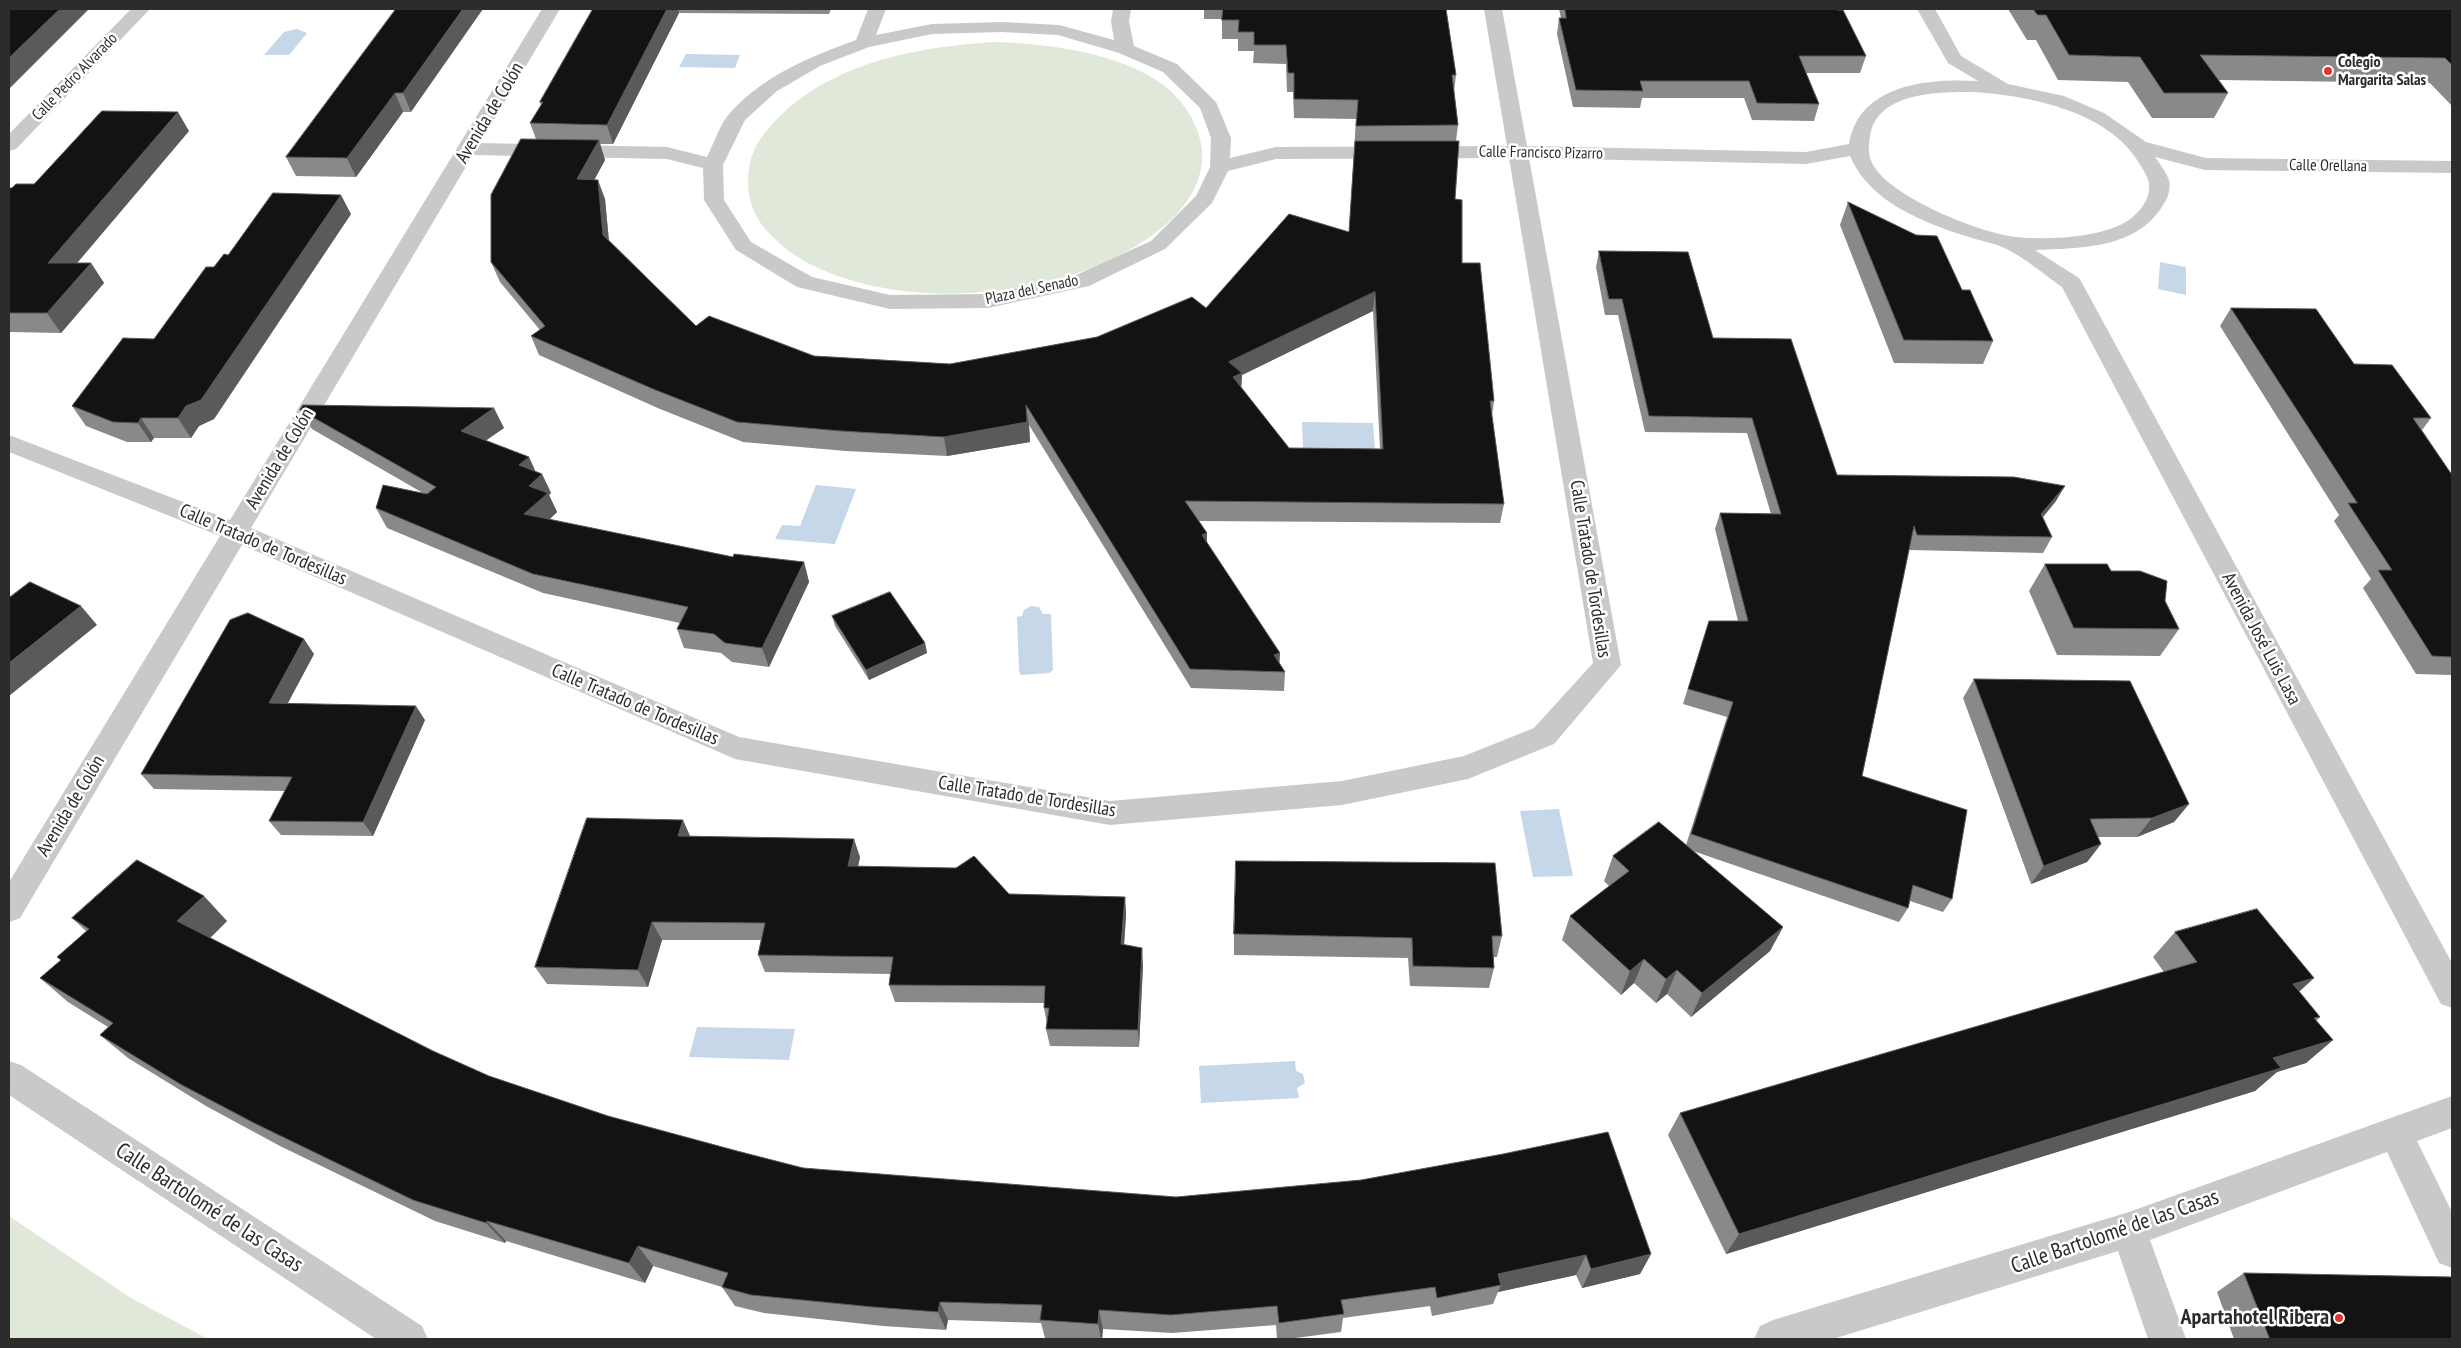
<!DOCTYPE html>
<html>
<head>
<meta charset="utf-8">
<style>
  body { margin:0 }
  #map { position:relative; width:2461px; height:1348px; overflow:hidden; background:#fff; font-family:"PT Sans Narrow",sans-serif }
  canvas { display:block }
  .frame { position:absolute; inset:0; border:10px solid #2c2c2c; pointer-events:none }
</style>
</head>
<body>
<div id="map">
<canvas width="2461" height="1348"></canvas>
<div class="frame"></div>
</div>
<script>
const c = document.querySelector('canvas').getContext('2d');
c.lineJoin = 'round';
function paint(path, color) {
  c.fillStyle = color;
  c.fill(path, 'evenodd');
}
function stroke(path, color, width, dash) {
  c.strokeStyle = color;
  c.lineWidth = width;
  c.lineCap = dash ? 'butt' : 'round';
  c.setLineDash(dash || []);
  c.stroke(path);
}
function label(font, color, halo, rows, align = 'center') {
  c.font = font + ' "PT Sans Narrow",sans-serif';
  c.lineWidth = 5;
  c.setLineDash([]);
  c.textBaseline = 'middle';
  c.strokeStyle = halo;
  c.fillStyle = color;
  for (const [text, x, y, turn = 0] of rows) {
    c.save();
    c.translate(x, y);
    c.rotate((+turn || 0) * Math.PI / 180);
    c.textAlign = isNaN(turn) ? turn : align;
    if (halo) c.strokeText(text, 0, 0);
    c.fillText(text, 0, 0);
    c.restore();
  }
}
paint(new Path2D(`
  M995 42C1053 44 1152 55 1187 110 1242 195 1135 257 1065 277 1034 286 1002 291 970 293 912 297 831 285 785 248 771 236 756 222 751 203 745 179 748 154 764 134 818 65 912 47 995 42Z
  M9 1216 131 1298 208 1339H9Z`), '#e0e9d9');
paint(new Path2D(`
  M297 29 307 33 289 55H264L284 32Z
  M686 54 740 55 735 68 679 67Z
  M2160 262 2186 267V295L2158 289Z
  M1302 422 1373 423 1375 450 1303 448Z
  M816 485 856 489 835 544 775 539 782 525 800 526Z
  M1031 606 1039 607 1043 614H1051L1053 670 1049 673 1021 675 1019 672 1017 617 1022 616 1024 610Z
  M1559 809 1573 876 1533 877 1520 811Z
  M697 1027 795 1029 789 1060 689 1057Z
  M1295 1061 1296 1071 1303 1074 1305 1083 1297 1088 1299 1098 1201 1103 1199 1066Z`), '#c5d7e9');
paint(new Path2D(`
  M131 9H150L16 149 9 151V134Z
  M542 9H560L480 143 667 147 707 157C714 143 720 124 730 113 764 75 810 57 856 40L868 9H886L876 35 932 24 1002 22 1059 25 1114 40 1111 21 1113 9H1131L1129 21 1134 46 1177 64 1216 102 1231 138 1230 158 1276 147 1507 146 1484 9H1502L1527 146 1806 152 1849 144C1859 84 1928 78 1978 81L1948 63 1917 9H1935L1961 56 2008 84 2064 96 2104 113 2146 142 2206 158 2452 161V173L2205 170 2155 157C2160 164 2166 172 2169 180 2171 189 2168 198 2163 205 2137 249 2081 248 2035 250L2079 278 2082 283 2452 963V1008L2441 1004 2062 287C2045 275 2020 254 2002 247 1992 242 1979 241 1969 237 1924 223 1869 202 1850 156L1806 164 1529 158 1621 665 1554 744 1468 779 1342 805 1110 825 735 759 242 545 20 918 9 922V882L220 536 9 452V435L230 520ZM1002 32 1058 35 1119 53 1163 72 1200 108 1211 138 1210 167 1196 196 1151 241 1074 276 988 294 890 295 812 277 751 242 724 200 723 165 745 120 777 91 820 66 869 47 932 34ZM1972 92C2027 95 2109 111 2139 163 2143 170 2148 176 2149 184 2151 200 2137 216 2124 223 2097 238 2046 240 2016 237 1980 233 1896 199 1875 168 1868 158 1868 148 1870 136 1877 92 1938 92 1972 92ZM473 155 667 159 703 168 704 200 736 250 797 287 890 309 988 308 1089 286 1165 249 1212 203 1228 171 1276 159 1509 158 1593 663 1534 728 1464 756 1342 781 1110 801 739 737 251 528Z
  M9 1061 21 1065 422 1326 428 1339H376L9 1095Z
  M2452 1096V1128L2417 1141 2452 1212V1268L2439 1263 2387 1152 2150 1240 2186 1339H2148L2118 1251 1833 1339H1754L1760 1326 1773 1320 2129 1212Z`), '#c9c9c9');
paint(new Path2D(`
  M396 9 411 112H403L356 177 296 176 286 157Z
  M593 9H831L829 14 679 13 613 144H600L605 160 594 180 605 199 609 240 696 326 814 356 950 364 1097 337 1206 308 1349 232 1356 119 1294 118 1293 92H1287L1286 64 1253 63 1254 51H1238V39H1222V19H1204V9H1446L1456 75 1454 92 1458 125 1456 141 1455 199 1462 263 1494 401 1492 416 1504 504 1500 523 1198 521 1207 533V542L1285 672 1284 691 1191 688 1029 425 1030 442 947 456 846 451 743 442 660 409 539 355 531 336 540 330 500 282 491 262 536 139 530 123 541 105 540 102ZM1373 311 1380 449 1289 448 1241 388 1242 375Z
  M1559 9H1837L1866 56 1860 73H1806L1819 104 1814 121 1752 120 1744 98H1642L1640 108 1573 107 1557 34 1559 18H1561Z
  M2008 9H2452V106L2430 83 2219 80 2228 93 2214 118H2152L2128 82 2058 80 2036 40H2027Z
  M189 131 77 263H91L104 283 61 333 9 332V188L34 184Z
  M1848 202 1962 290 1993 341 1983 364 1894 363 1840 225Z
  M351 214 214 419 199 426 191 438H154L151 442H127L86 426 72 406 154 339 228 255Z
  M1599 251 1713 338 1837 475 2056 501 2043 517 2052 537 2043 553 1910 550 1909 549 1862 776 1952 899 1943 912 1910 901 1908 908 1899 922 1693 851 1783 927 1770 951 1691 1017 1667 994 1656 1003 1634 983 1621 995 1562 940 1570 916 1609 886 1604 881 1613 856 1686 845 1727 717 1683 704 1709 621H1738L1715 529 1720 513 1771 514 1747 433 1645 432 1618 315H1605L1596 267Z
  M2231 308 2354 364 2431 418 2422 430 2452 475V677L2451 675 2416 674 2363 588 2371 579 2334 521 2339 515 2220 326Z
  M300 410 504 428 485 440 529 457 535 471 542 474 551 493 549 495 557 512 549 520 733 557 804 562 809 582 769 667 732 662 721 653 684 648 677 629 680 623 543 593 387 528 376 508 423 493 312 429Z
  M2045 564 2111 571 2165 601 2179 629 2160 656 2057 655 2029 591Z
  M832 616 925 643 927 653 869 680 835 626Z
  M314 654 287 704 425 720 373 836 281 835 269 821 285 791 154 789 141 774Z
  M1974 679 2189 804 2174 822 2137 837H2098L2101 844 2087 862 2031 884 1963 698Z
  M691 836 860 857 858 867 1009 894 1125 897 1126 915 1124 945 1143 965 1139 1047 1050 1046 1046 1029 1047 1024 1044 1008V1003L895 1002 889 985 890 974 765 972 758 955 761 940H662L648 987 547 984 535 967Z
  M72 918 227 921 210 938 433 1051 489 1076 608 1116 737 1151 803 1168 1651 1254 1640 1274 1582 1288 1576 1275 1498 1292 1493 1304 1432 1316 1430 1306 1343 1318 1341 1332 1288 1339H1277L1276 1325 1172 1333 1103 1329 1102 1339H1064L1045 1338 1041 1323 948 1320 946 1330 883 1326 764 1313 735 1306 722 1287 653 1266 645 1283 506 1241 505 1243 435 1221 280 1146 206 1106 128 1058 100 1035 108 1027 68 1002 40 978 61 960 86 931Z
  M2175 932 2314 978 2299 991 2320 1017 2316 1021 2333 1040 2306 1063 2277 1072 2255 1091 1726 1254 1668 1135 1680 1113 2164 972 2153 957Z
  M1234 934 1502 936 1497 957H1493L1494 968 1489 988 1410 986 1408 958 1234 955Z
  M2244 1273 2452 1339H2234L2217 1292Z`), '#898989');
paint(new Path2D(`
  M60 9H89L9 89V58Z
  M463 9H483L411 112 403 93Z
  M667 9H678L679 13 613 144 607 125Z
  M395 93 403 112 356 177 347 158Z
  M178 112 189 131 61 282 48 263Z
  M599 140 605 160 584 199 577 179Z
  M598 180 605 199 610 254 603 235Z
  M341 195 351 214 214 419 199 426 191 438 178 418Z
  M91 263 104 283 61 333 47 313Z
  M1375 292 1373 311 1242 375 1241 393 1233 396 1229 362Z
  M1026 405 1029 425 1030 442 947 456 944 437Z
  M494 408 504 428 471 451 461 431Z
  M141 418 154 438 151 442 138 423Z
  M529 457 538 477 519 465Z
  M542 474 551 493 549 495 557 512 534 534 524 514 529 486Z
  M2065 486 2056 501 2033 529 2041 514Z
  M1207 533V553L1202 535Z
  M804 562 809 582 769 667 762 648Z
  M81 606 97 625 9 696V663Z
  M304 639 314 654 280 718 269 703Z
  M925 643 927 653 869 680 866 670Z
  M1280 653 1279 672 1274 655Z
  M416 706 425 720 373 836 363 822Z
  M2189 804 2174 822 2137 837 2152 818Z
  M683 820 691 838 678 836Z
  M854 839 860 857 854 884 848 866Z
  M2101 844 2087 862 2031 884 2044 866Z
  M204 896 227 921 202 946 177 921Z
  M1125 897 1126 915 1123 961 1121 944Z
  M652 922 662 940 648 987 638 970Z
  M1783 927 1770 951 1691 1017 1702 993Z
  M1142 948 1143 965 1139 1047 1138 1030Z
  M1644 959 1634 983 1621 995 1630 971Z
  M1677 970 1667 994 1656 1003 1666 979Z
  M2314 978 2288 1002 2293 984Z
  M2333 1040 2306 1063 2277 1072 2255 1091 1726 1254 1739 1234 2273 1058Z
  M487 1221 506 1241 505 1243 486 1223Z
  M638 1246 653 1266 645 1283 629 1263Z
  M1651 1254 1640 1274 1582 1288 1591 1269Z
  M1586 1255 1576 1275 1498 1292 1501 1285 1498 1274Z
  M940 1302 948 1320 946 1330 938 1312Z
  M1099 1310 1103 1329 1102 1339H1101L1098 1324Z`), '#5a5a5a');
const building = new Path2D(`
  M9 9H60L9 58Z
  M396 9H463L403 93H395L347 158 286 157Z
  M593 9H667L607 125 530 123 543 102H540Z
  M1223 9H1446L1456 75H1452L1458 125 1356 126 1358 100 1294 99V73H1288L1286 45H1254V32H1238L1239 20H1222Z
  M1565 9H1837V10H1843L1866 56H1799L1819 104 1757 103 1749 81H1640L1643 91 1576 90 1559 18H1566Z
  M2033 9H2452V65L2445 58 2200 55 2228 93H2164L2140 57 2069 55 2046 15H2038Z
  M102 111 178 112 48 263H91L47 313H9V188H12L16 184H34Z
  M521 139 599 140 577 179 598 180 603 235 696 326 709 316 814 356 950 364 1097 337 1192 297 1206 308 1289 214 1349 232 1355 141H1459L1455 199 1462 200V263H1480L1494 401H1490L1504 504 1185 501 1207 533 1202 535 1280 653 1274 655 1285 672 1190 669 1026 405 1027 422 944 437 841 431 737 422 653 389 531 336 545 326 491 262V195ZM1375 292 1383 449 1289 448 1233 377 1242 373 1229 362Z
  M273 193 341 195 201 400 186 406 178 418H141L138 423 113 422 72 406 123 338 154 339 206 267H214L224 254 228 255Z
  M1848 202 1916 235 1937 236 1962 290H1970L1993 341 1904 340Z
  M1599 251 1688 252 1713 338 1791 339 1837 475 2014 477 2065 486 2041 514 2052 537 1917 535 1914 526 1862 776 1967 810 1952 899 1913 885 1908 908 1691 834 1733 702 1688 689 1709 621H1748L1720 513 1781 514 1752 418 1649 416 1622 299H1609Z
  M2231 308 2316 309 2354 364 2392 365 2431 418H2413L2452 475V657L2432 656 2378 570H2392L2348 503H2357Z
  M303 405 494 408 461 431 529 457 519 465 542 474 529 486 548 493 524 514 733 557 734 554 804 562 762 648 725 643 714 634 677 629 688 607 533 574 376 508 383 485 427 494 436 487 300 410Z
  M2045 564H2107L2111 571H2140L2167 581 2165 601 2179 629 2074 628Z
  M30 582 81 606 9 663V598Z
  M890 592 925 643 866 670 832 616Z
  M248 613 304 639 269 703 416 706 363 822 269 821 292 777 141 774 230 620Z
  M1974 679 2130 681 2189 804 2152 818 2090 819 2101 844 2044 866Z
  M587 818 683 820 678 836 854 839 848 866 956 868 974 856 1009 894 1125 897 1121 944 1142 948 1138 1030 1046 1029 1049 1008H1044L1045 986 889 985 893 957 758 955 765 923 652 922 638 970 535 967Z
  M1659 822 1783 927 1702 993 1677 970 1666 979 1644 959 1630 971 1570 916 1629 871 1613 856Z
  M137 860 204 896 177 921 433 1051 489 1076 608 1116 737 1151 803 1168 1176 1197 1361 1180 1503 1154 1608 1132 1651 1254 1591 1269 1586 1255 1498 1274 1501 1285 1437 1298 1435 1287 1341 1300 1344 1314 1279 1323 1277 1306 1171 1315 1099 1310 1098 1324 1040 1320 1042 1305 940 1302 938 1312 873 1307 751 1295 722 1287 728 1273 638 1246 629 1263 487 1221 486 1223 413 1200 256 1124 180 1084 100 1035 113 1023 40 978 61 960 57 957 89 929 72 918Z
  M1236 861 1495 863 1502 936H1492L1494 968 1413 966 1412 938 1234 934Z
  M2257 909 2314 978 2293 984 2320 1017 2314 1018 2333 1040 2273 1058 2281 1068 1739 1234 1680 1113 2197 962 2175 932Z
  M2244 1273 2452 1277V1339H2270Z`);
paint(building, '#131313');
stroke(building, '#5a5a5a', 1);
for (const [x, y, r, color] of [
  [2328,71,5,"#e03631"],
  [2339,1318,5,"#e03631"]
]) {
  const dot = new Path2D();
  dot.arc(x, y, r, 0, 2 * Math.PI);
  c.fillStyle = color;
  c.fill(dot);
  stroke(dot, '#fff', 2);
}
label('bold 16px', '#2c2c2c', '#fff', [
  ["Colegio",2338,62],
  ["Margarita Salas",2338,80]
], 'left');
label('16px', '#2c2c2c', '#fff', [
  ["Calle Pedro Alvarado",75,77,-46],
  ["Calle Francisco Pizarro",1541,153,1],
  ["Calle Orellana",2328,166,1],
  ["Plaza del Senado",1032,290,-12]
]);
label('19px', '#2c2c2c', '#fff', [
  ["Avenida de Colón",490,113,-59],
  ["Avenida de Colón",280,459,-59],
  ["Calle Tratado de Tordesillas",263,545,23],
  ["Calle Tratado de Tordesillas",1590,569,81],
  ["Avenida José Luis Lasa",2261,639,62],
  ["Calle Tratado de Tordesillas",635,705,23],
  ["Calle Tratado de Tordesillas",1027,797,9],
  ["Avenida de Colón",71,806,-59]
]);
label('22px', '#2c2c2c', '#fff', [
  ["Calle Bartolomé de las Casas",209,1208,33],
  ["Calle Bartolomé de las Casas",2115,1232,-19]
]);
label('bold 22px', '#2c2c2c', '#fff', [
  ["Apartahotel Ribera",2329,1318]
], 'right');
</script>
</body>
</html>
